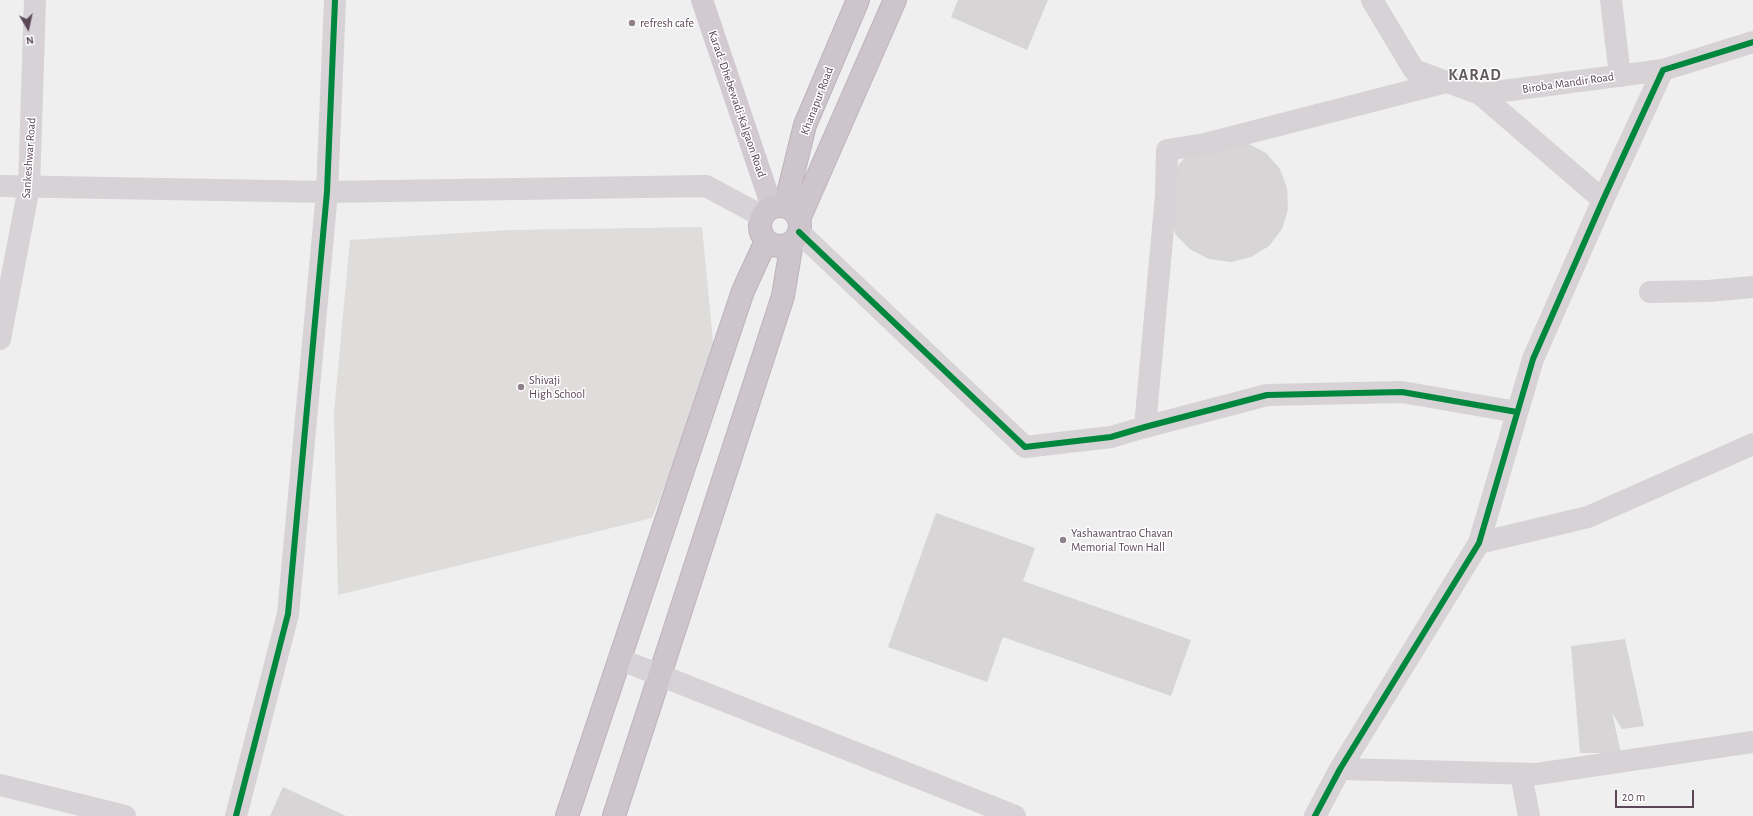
<!DOCTYPE html>
<html>
<head>
<meta charset="utf-8">
<style>
  body { margin:0 }
  #map { position:relative; width:1753px; height:816px; overflow:hidden; background:#eeefee; font-family:"Alegreya Sans",sans-serif }
  canvas { display:block }
  .north { position:absolute; left:8px; top:8px; width:40px; height:40px; -webkit-text-stroke:3px #fff; paint-order:stroke; rotate:171deg; font-size:11px; font-weight:700; line-height:16px; text-align:center; color:#5b4657 }
  .north::after { content:''; display:block; margin:auto; width:14px; height:18px; background:#5b4657; clip-path:polygon(50% 0,100% 100%,50% 72%,0 100%) }
  .scale { position:absolute; left:1615px; top:790px; width:79px; height:18px; box-sizing:border-box; border:2px solid #5b4657; border-top:0; padding-left:5px; font-size:12px; line-height:14px; white-space:nowrap; color:#5b4657; -webkit-text-stroke:3px #fff; paint-order:stroke }
</style>
</head>
<body>
<div id="map">
<canvas width="1753" height="816"></canvas>
<div class="north">N</div>
<div class="scale">20 m</div>
</div>
<script>
const c = document.querySelector('canvas').getContext('2d');
c.lineJoin = 'round';
function paint(path, color) {
  c.fillStyle = color;
  c.fill(path, 'evenodd');
}
function stroke(path, color, width, dash) {
  c.strokeStyle = color;
  c.lineWidth = width;
  c.lineCap = dash ? 'butt' : 'round';
  c.setLineDash(dash || []);
  c.stroke(path);
}
function label(font, color, halo, rows, align = 'center') {
  c.font = font + ' "Alegreya Sans",sans-serif';
  c.lineWidth = 3;
  c.setLineDash([]);
  c.textBaseline = 'middle';
  c.strokeStyle = halo;
  c.fillStyle = color;
  for (const [text, x, y, turn = 0] of rows) {
    c.save();
    c.translate(x, y);
    c.rotate((+turn || 0) * Math.PI / 180);
    c.textAlign = isNaN(turn) ? turn : align;
    if (halo) c.strokeText(text, 0, 0);
    c.fillText(text, 0, 0);
    c.restore();
  }
}
paint(new Path2D(`
  M702 227 715 362 652 518 338 595 334 412 350 240 510 230Z`), '#dedddc');
paint(new Path2D(`
  M958 0H1048L1027 50 951 17Z
  M1247 143 1266 153 1280 169 1287 188 1288 209 1282 229 1269 246 1251 257 1231 262 1209 259 1191 250 1176 235 1168 216 1170 179 1179 164 1191 152Z
  M936 513 1035 548 1023 581 1191 640 1171 696 1003 637 987 682 888 647Z
  M1625 639 1644 726 1622 729 1612 713 1621 753H1580L1571 646Z
  M283 787 346 816H270Z`), '#d7d5d6');
const trunk = new Path2D(`
  M760 226a20 20 0 1 1 40 0a20 20 0 1 1-40 0Z
  M785 206 805 125 858 0
  M799 219 895 0
  M567 816 743 291 766 241
  M614 816 783 296 792 242`);
stroke(trunk, '#beb3bb', 24);
stroke(new Path2D(`
  M1611 0 1620 76
  M0 186 327 192 706 186 762 216
  M1650 292 1708 291 1753 287
  M0 339 29 187 35 0
  M1145 427 1166 195 1167 150 1205 144 1446 82
  M1479 543 1588 517 1753 444
  M1340 769 1537 774 1753 742
  M1521 774 1529 816
  M0 785 125 816
  M236 816 288 614 327 192 335 0`), '#d6d2d5', 22);
stroke(new Path2D(`
  M1372 0 1414 70 1480 94 1663 70
  M1480 94 1603 200
  M799 232 1025 447 1111 437 1145 427 1267 395 1402 392 1517 412
  M619 659 1015 816
  M1315 816 1340 769 1479 543 1533 359 1603 200 1663 70 1753 42`), '#d6d2d5', 22);
stroke(new Path2D(`
  M702 0 772 207`), '#d2cad0', 22);
stroke(trunk, '#cec4cc', 22);
stroke(new Path2D(`
  M799 232 1025 447 1111 437 1145 427 1267 395 1402 392 1517 412
  M236 816 288 614 327 192 335 0
  M1315 816 1340 769 1479 543 1533 359 1603 200 1663 70 1753 42`), '#00873e', 6);
for (const [x, y, r, color] of [
  [632,23,4,"#8e818c"],
  [521,387,4,"#8e818c"],
  [1063,540,4,"#8e818c"]
]) {
  const dot = new Path2D();
  dot.arc(x, y, r, 0, 2 * Math.PI);
  c.fillStyle = color;
  c.fill(dot);
  stroke(dot, '#fff', 1.5);
}
label('12px', '#5b4657', '#fff', [
  ["refresh cafe",640,23],
  ["Shivaji",529,380],
  ["High School",529,394],
  ["Yashawantrao Chavan",1071,533],
  ["Memorial Town Hall",1071,547]
], 'left');
label('12px', '#5b4657', '#fff', [
  ["Biroba Mandir Road",1568,83,-8],
  ["Khanapur Road",817,101,-69],
  ["Karad- Dhebewadi-Kalgaon Road",737,104,71],
  ["Sankeshwar Road",29,158,-86]
]);
c.letterSpacing = '1px';
label('bold 16px', '#635a60', '#fff', [
  ["KARAD",1475,75]
]);
c.letterSpacing = '0px';
</script>
</body>
</html>
